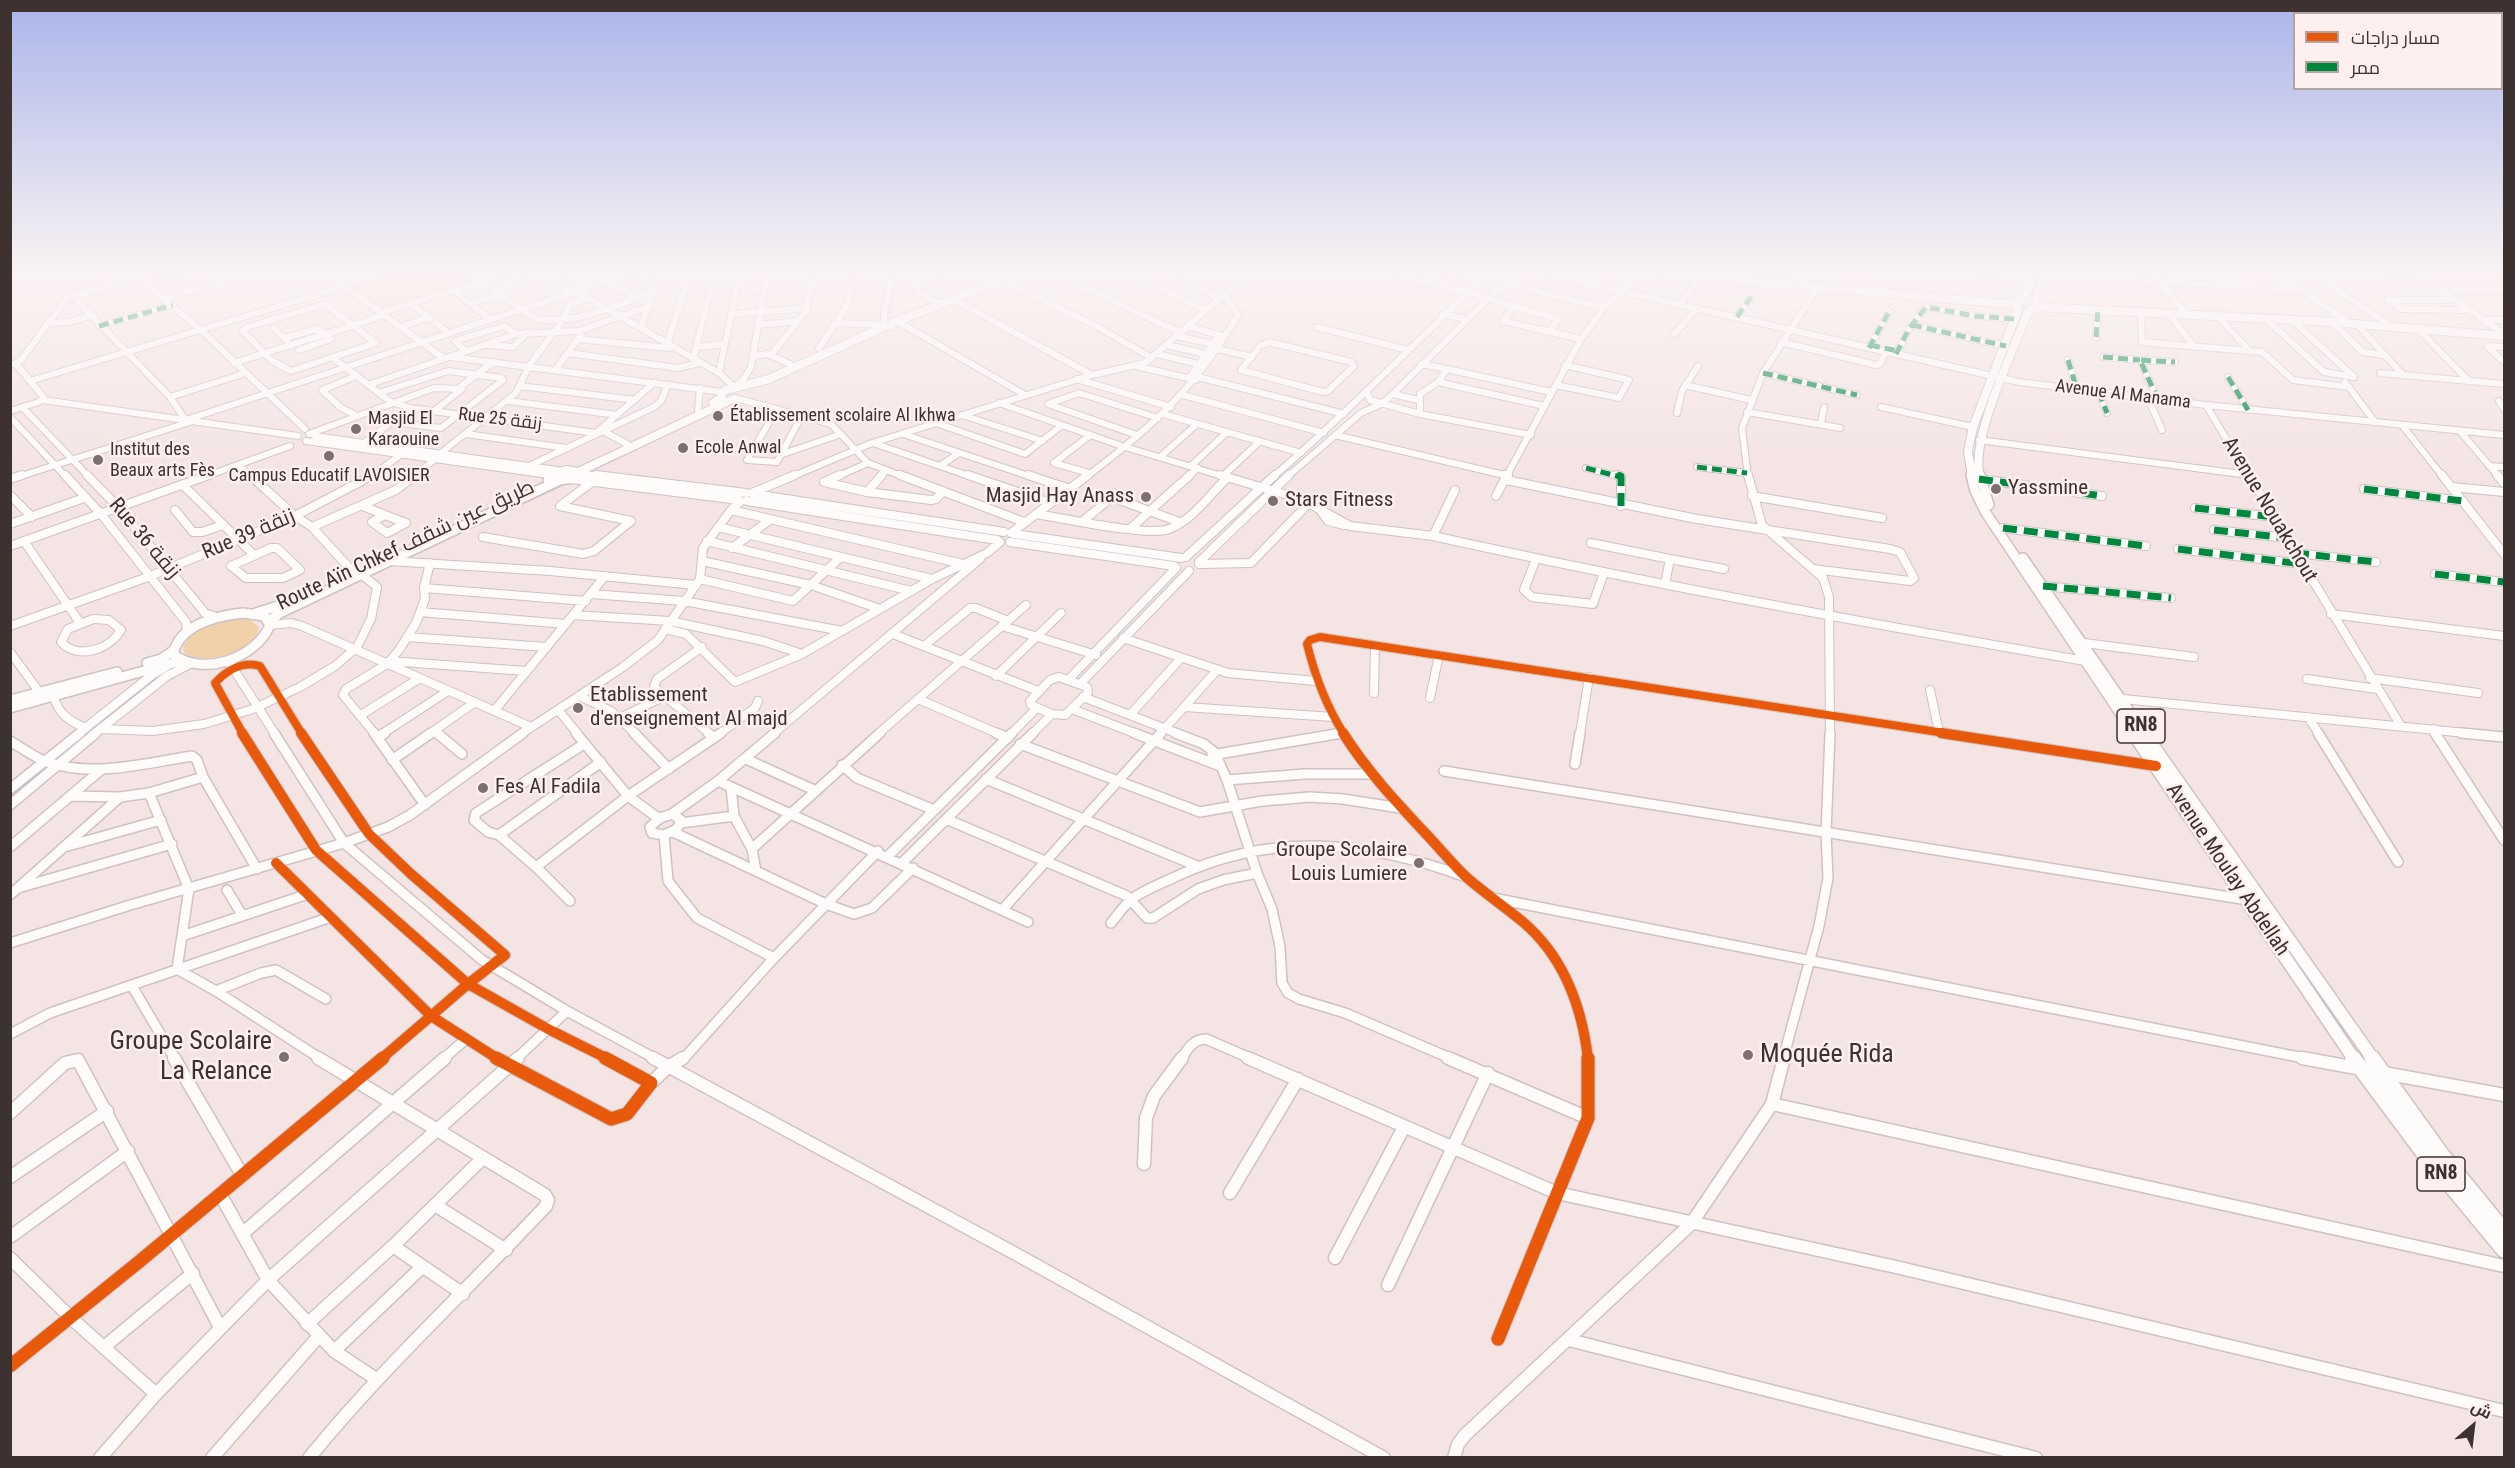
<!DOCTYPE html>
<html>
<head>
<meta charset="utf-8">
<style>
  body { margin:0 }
  #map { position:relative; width:2515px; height:1468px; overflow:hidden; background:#f5e4e4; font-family:"Roboto Condensed",Cairo,sans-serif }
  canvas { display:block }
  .frame { position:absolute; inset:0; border:12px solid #3e3231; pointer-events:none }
  .legend { position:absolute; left:2293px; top:12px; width:210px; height:78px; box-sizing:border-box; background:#fdf0ef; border:2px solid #b1a4a3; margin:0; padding:8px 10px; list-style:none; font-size:18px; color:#3e3231 }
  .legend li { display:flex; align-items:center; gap:12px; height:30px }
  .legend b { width:30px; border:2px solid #b1a4a3 }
  .north { position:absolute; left:2443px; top:1396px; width:60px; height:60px; -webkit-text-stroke:4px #fdf0ef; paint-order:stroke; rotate:28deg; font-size:16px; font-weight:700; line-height:24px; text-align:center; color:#3e3231 }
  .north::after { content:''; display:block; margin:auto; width:21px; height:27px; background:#3e3231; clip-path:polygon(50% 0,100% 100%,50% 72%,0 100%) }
</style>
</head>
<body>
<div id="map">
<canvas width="2515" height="1468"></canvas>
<div class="frame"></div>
<ul class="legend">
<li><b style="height:8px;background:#e8590c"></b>مسار دراجات</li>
<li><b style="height:8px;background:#00873e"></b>ممر</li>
</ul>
<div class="north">ش</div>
</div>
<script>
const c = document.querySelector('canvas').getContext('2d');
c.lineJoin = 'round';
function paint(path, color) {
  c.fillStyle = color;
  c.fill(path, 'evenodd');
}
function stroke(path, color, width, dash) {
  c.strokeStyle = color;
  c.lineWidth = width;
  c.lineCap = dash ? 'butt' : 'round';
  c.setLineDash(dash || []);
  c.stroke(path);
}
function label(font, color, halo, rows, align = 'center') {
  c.font = font + ' "Roboto Condensed",Cairo,sans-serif';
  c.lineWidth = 5;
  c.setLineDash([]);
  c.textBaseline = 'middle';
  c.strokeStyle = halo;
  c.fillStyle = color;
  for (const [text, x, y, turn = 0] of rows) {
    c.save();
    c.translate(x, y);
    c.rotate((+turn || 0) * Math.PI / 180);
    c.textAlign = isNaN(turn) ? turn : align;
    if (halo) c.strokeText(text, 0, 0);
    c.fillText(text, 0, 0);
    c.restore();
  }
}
paint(new Path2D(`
  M395 272H459L474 281 381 311 347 286Z`), '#f7d9d8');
paint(new Path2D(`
  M239 618 249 619 259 627C256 653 204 666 184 653L183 648C192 627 218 620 239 618Z`), '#f0d1aa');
stroke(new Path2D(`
  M595 469 668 434`), '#eeb6ec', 1.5);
stroke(new Path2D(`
  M417 553 562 485
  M58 757 150 683
  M10 797 47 767`), '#eeb6ec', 2);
const minorFar3 = new Path2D(`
  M161 272H182
  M325 272 443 358
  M464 272 537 319C578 324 615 306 653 292
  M533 272 569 292 583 295 719 373 731 384 730 389
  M561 272 586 287 585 289
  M595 272 637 298
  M636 272 655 284
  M918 272V291L938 303
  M1052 272 1181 333
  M1124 272 1205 310
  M1174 272 1219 299 1251 272
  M1221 272 1240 282
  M1391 272 1396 276 1459 290 1558 319 1550 331
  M1445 272 1481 279
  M1537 272 2019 382 2206 405 2504 435
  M1752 272 1825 278
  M1979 272 2031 282
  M2151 272 2184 311
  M2271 272 2346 320
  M2310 272 2387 323
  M2414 272 2504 334
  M2315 275 2419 276
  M2044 276 2298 289
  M138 277 201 330 305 429
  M918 281 940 279 960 272
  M1005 282 1098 327 1152 358
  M1504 283 1604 308
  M2439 289 2504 290
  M453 290 489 318
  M493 291 542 277
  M72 295 170 397 184 418
  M164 298 259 272
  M955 300 1092 375
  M2388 300 2401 309 2468 310
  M2388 300H2455
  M411 303 447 332
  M472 303 498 295
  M325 304 376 343 291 371 271 360 243 331 248 327Z
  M1680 304 1700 277
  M1515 306 1503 321 1581 339
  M2141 311 2142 342 2262 352 2293 380 2349 387
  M381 313 513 272
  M2168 313 2195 347
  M733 314 807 308
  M1443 314 1465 319
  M2216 315 2251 352
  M1737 317 1753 294
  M2265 318 2324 372 2354 377
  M2291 319 2354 377
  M2484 320H2504
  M893 321 904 325 1025 395
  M2332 322 2363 352 2383 355
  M48 323 70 322 90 316
  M836 323 885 325
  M2357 324 2403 375
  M759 325 798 321
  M1912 325 2006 346
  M99 326 173 305
  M1188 326 1222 336
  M400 327 430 317
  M891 327 885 325 884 316 892 272
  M1317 327 1408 350
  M274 328 287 341
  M641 328 655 284 660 277C686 272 712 281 739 280
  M2418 329 2469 381
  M331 333 384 315
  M1674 334 1698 308
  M1177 336 1212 344
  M2096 337 2098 309
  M284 338 317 329 331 339 299 350
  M578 339 669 348
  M1269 342 1351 362 1354 366 1328 391 1323 392 1241 370 1260 346Z
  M1781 342 1876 365 1880 364 1886 352
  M487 345 513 347 528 332
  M667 345 689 276
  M1167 345 1205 354
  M2487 346 2504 362
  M2488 346 2504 347
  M697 347 725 344
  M819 348 848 304 852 272
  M1869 348 1891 308
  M1218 349 1252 357
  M465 351 455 341 504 326 516 334
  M568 353 678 368 699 363
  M1157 354 1198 364
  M1896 354 1909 329 1926 307 1975 316 2015 319
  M771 355 806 311 812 272
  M753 356 768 354 796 367
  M451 357 722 392
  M2103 357 2140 360
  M333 358 391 402 410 408 596 433 655 382
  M693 359 713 280 723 272
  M2068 360 2077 390
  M234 363 335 331
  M14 364 21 360 67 298 156 272
  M1421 364 1447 369
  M1136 366 1196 380
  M556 369 581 335
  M719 373 740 272
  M1763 373 1857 395
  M2380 373 2504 384
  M1198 377 1344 414
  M2228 377 2248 410
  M1189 378 1219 335
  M1077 379 1171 407
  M30 381 393 272
  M2345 382 2375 422
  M368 385 516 334 579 331 649 306
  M1556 385 1619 398 1629 380 1565 365
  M1685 385 1751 400
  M520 386 635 400
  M459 388 493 362
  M733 388 743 380 751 367 767 272
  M1366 391 1370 400 1420 414 1531 435
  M2099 392 2107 413
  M379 393 448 371 502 378 503 380
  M1393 394 1418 400
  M1183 395 1324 433
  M170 397 246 373
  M735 398 831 424 868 463 904 477
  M2148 398 2162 430
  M43 400 298 436
  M2158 400 2140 360 2175 362
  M508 401 618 415
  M2499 401 2504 409
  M999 403 1122 446 1225 477
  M2206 405 2249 477
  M25 406V410L89 477
  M1544 406 1438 382 1447 369 1551 392
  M1881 407 1973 427
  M777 409 747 460 777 462 802 415
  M698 410 700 388
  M10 411 39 402 44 398 17 365 11 364
  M1747 412 1840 428
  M1677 413 1682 391 1698 366
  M1163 414 1301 453
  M1420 414V394L1438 382
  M355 415 340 407 322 390 356 376
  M962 415 1043 441
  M10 417 66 477
  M189 419 635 272
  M392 422 441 428 503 380
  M936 423 1025 454 1061 426
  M1821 423 1824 407
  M2402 425 2443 477
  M2459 430 2499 477
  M603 431 627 444
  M309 434 434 388 462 389 434 411
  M466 434 566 448
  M903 434 1032 477
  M1137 435 1048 404 1079 393 1158 418
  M1335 435 1508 476
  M314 436 564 471
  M1089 436 1054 463 1089 473
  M1979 440 2249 475
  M306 441 556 476
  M364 443 410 408
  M873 443 972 477
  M441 453 516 393 529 366 562 321 570 305 588 298
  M780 455 841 434
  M1160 457 1197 424
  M531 465 654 407 661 401 668 384
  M240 466 252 477
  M940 466 959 453
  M1191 466 1227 432
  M2489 466 2504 467
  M1697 467 1747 473
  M1586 468 1621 477
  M578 473 608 477
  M1223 476 1260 441
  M18 477 193 421
  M204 477 290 446
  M371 477 408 449
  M413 477 435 459
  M791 477 872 443 1092 375 1145 363 1219 299
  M836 477 868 463
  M880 477 886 470
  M1086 477C1151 428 1198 386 1238 314L1224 296
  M1188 477 1198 468
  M1273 477C1348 412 1417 341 1489 272
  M1287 477 1361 413 1381 404 1393 394 1515 272
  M1506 477 1581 339 1604 308 1641 272
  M1748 477 1742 428 1763 373 1818 287`);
const minorFar2 = new Path2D(`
  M65 475 101 514 186 622 187 632
  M87 475 119 508 205 613 216 617
  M250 475 295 516 312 527 353 572
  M550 475 556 476
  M596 475 746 493
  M840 475 824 482 867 492 931 500 936 499 943 491
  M900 475 1024 522
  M968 475 1050 503
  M1028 475 1070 489
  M1220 475 1301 499 1350 526 1433 536
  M1504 475 1508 476
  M1617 475 1621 476V506
  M1748 475 1762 525 1823 578 1829 597 1830 734
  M2249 475 2401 726
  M2442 475 2504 554
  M2497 475 2504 483
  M10 479 22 475
  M571 479 739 500
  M1979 479 2102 496
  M1506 480 1697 519 1890 549 1900 552 1914 578 1910 581 1813 569
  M183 485 254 555
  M2452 487 2504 492
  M2364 489 2463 501
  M1455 490 1433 536C1649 584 1867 623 2085 661
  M867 492 882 475
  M752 493 795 475
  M753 494 1004 532
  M10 495 32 517
  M1496 496 1507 475
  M1752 496 1882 518
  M747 501 997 540
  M363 506 385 515
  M1318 507 1328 521 1344 525
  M2195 508 2274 517
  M175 510 193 532H202L223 525
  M731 510 963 564
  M1036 514C1062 518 1148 537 1169 529 1192 521 1211 493 1228 477
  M385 515 406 523 387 533 372 522Z
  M1083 521 1112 497 1179 522
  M10 524 84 498
  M312 527 396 490 415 475
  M718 527 932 579
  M1131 528 1190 475
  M2003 528 2146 546
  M2214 530 2287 538
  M1011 533 1088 475
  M1014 534 1181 558
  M483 537 583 554 594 551 631 521 560 506 592 482
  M24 541 80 623
  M707 541 911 591
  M1010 542 1174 566
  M1591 543 1670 559 1665 584
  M10 546 209 475
  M271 548H277L300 570 283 578H246L231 566Z
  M732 548 771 519
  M2178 549 2302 564
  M2295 553 2376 562
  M1186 557 1275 475
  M1536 559 1524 590 1532 597 1593 604 1604 573
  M1670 559 1724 569
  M389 561 550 571 696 585
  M702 561 811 585 880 609
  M1199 562 1289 475
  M1199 564 1251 563 1310 502
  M2435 574 2504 582
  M700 579 793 601 841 557
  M2043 586 2171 598
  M424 588 586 601
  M591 594 684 601 842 631
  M420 612 566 624
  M2331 614 2504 636
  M574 615 670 621 763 641 802 654
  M93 619 109 620 121 630C109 650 78 660 61 642L68 629Z
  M270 625 291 623 302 626 531 727
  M10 626 148 577 295 516 373 475
  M1002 626 1096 655
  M665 629 686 634 735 682 802 654 932 579 987 553 1000 542
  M893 634 1038 691
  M407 637 547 647
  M1123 638 1228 673 1316 681
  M2084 643 2194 657
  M924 646 970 608H976L1008 621
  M702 647 657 679 654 687 710 734
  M10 652 40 693
  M389 661 526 671
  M231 665 275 734
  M996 676 1061 613
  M1059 677 1087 687 1088 693 1065 715 1052 714 1031 705 1030 701 1050 680Z
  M2370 678 2478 693
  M2307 679 2377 689
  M1068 680 1176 568
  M1080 684 1189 571
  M1930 690 1939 732
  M1374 693 1375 645
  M579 696 611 711 636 734
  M54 697C58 714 71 722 86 728
  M1083 697 1179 734
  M1430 698 1439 655
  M2123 699 2476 734
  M1185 707 1333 717
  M1072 709 1137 734
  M558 710 578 734
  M494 711 605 576
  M361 715 420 678
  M1130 715 1181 658
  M2308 717 2319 734
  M620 718 665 696
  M101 729 153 731 204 724 253 709 300 687 335 666 357 647 371 619 377 587 361 574
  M2433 729 2436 734
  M435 731 439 734
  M78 734 152 675 166 667
  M94 734 167 676 190 664
  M243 734 215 683C227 670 243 661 260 666L302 734
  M375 734 343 695 346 689 387 664 399 650 416 623 425 599 424 588 430 563
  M382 734 448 691
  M429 734 474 703
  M521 734 623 667 658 640 700 579 703 548 731 510 741 501
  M719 734 755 708 758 701
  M773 734 980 559
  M878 734 918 699
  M999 734 918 699 1026 605
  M1011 734 1037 708
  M1032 734 1052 714
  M1160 734 1217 670
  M1335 734 1342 733
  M1344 734C1326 706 1315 676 1307 644L1310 640 1320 637 1951 734
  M1580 734 1589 677`);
const minorFar1 = new Path2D(`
  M242 733 316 850 468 984
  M274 733 344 843 482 960 567 1011 656 1059
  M301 733 369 834 411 874 505 955 468 984
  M374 733 425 805
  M437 733 462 754
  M576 733 628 796 658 818
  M634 733 669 769
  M708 733 714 738
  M996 733 1008 738
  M1134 733 1220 766
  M1175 733 1204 744 1215 753 1227 780 1257 873 1272 909 1280 947 1282 983 1288 993 1299 999 1345 1013 1452 1059
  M1343 733C1367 771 1397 803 1428 836 1440 849 1452 863 1465 876 1483 892 1504 906 1523 922 1564 957 1582 1007 1588 1059
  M1941 733 2156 766
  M2318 733 2398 862
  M2435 733 2504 840
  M2461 733 2504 737
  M378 737 385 733
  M10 741C22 748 34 757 47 762 93 778 146 763 192 756L197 760 203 777 257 869
  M584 744 476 813 474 820 488 832 499 835 601 762
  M1020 744 1200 812 1262 801 1310 797 1343 799 1400 808
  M1212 755 1342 733
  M746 759 814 790
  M392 760 431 733
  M1575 764 1580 733
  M842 765 857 778 934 810
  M1444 771 2248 900
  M986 779 1197 866
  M1227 780 1305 774H1373
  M718 781 775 733
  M731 787 734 816
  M10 789 80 733
  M149 793 189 889 177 969 216 991 321 1059
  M70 796 120 797 149 793 203 777
  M10 805 96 733
  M672 814 718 781 1028 922
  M672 814 681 820 677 829 664 835 652 833 650 827 660 818Z
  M946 819 1127 896 1147 918H1153L1198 889 1223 880 1257 873
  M681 823 734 816 752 849 756 871
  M673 832 826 904 854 914 872 908 913 868
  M499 835 536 867
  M664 835 668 881 697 918 774 958 878 851
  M68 846 161 820
  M10 847 102 769
  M754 847 880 733
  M888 856 1012 733
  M903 862 1033 733
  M276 863 431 1016
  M18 888 172 844
  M227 890 242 915
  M10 895 120 797
  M1493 898 2309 1059
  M570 901 536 867 628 796 721 733
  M1003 909 1161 733
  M1111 923C1118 915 1124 905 1132 899 1145 889 1163 883 1177 876 1274 831 1368 841 1466 877
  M182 936 308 894
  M10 943 127 906 344 843 388 827 410 815 523 733
  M468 984 548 1029 608 1059
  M132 986 175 1059
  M216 991 261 973 276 970 326 999
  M431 1016 498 1059
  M431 1016 468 984
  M10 1034 50 1013 331 917
  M381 1059 431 1016
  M443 1059 465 1040
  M516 1059 567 1011
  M681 1059 687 1055 774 958
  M1181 1059C1188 1049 1193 1039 1206 1039L1252 1059
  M1783 1059 1819 926 1828 878 1826 833 1830 733`);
const minor = new Path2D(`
  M174 1058 242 1175
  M496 1058 611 1119 627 1114 651 1083 605 1058
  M653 1058 1014 1253 1384 1458
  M1248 1058 1557 1193 1896 1267 2504 1411
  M1448 1058 1588 1118
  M2302 1058 2504 1095
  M651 1083 668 1067 683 1058
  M1772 1104 2504 1266
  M10 1113 65 1063 78 1060 220 1327
  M1144 1164 1146 1118 1154 1096 1182 1058
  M10 1177 107 1111
  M1230 1193 1298 1079
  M220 1194 268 1280 334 1351 376 1379
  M435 1205 506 1250
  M242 1234 445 1058
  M10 1237 128 1151
  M393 1246 463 1294
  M10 1258 71 1318 156 1394
  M1335 1258 1404 1127
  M1388 1285 1488 1073
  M307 1324 393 1246 483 1158
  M1498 1339 1588 1118V1058
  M1569 1340 2036 1458
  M104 1347 193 1273
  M334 1351 422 1267
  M10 1366 140 1261 383 1058
  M100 1458 156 1394 268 1280 518 1058
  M212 1458 319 1336
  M309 1458C382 1368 467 1290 546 1206L548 1200 545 1195 318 1058
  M1454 1458 1458 1444 1465 1435 1691 1224 1772 1104 1784 1058`);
const majorFar3 = new Path2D(`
  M1644 272 2019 305
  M2036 307 2332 322 2504 336
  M713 403 722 397 721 393 726 390 769 379 895 322 1024 272
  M554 477 566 470 578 472
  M575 477 578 472 733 399
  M1972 477 1968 451 1973 427 2018 310 2017 301 2025 295 2035 272
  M1980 477C1969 441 2014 349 2028 312L2038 306 2036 297 2046 272`);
const majorFar2 = new Path2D(`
  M1971 475 1975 491 1986 513 2134 734
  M1980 475 1989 505
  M548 480 557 475
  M2023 558 2145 734
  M243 613 264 616 270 625C256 659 202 677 173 654 180 624 216 616 243 613Z
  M256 613 284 604
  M269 621 280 613 560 480 574 478 576 475
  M147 663 161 659 173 651
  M10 700 117 672
  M10 708 180 661`);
const majorFar1 = new Path2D(`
  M2133 733 2354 1059
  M2144 733 2373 1059`);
const major = new Path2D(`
  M2353 1058 2423 1152 2504 1250
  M2372 1058 2441 1154 2504 1231`);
stroke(minorFar3, '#d0c2c2', 8);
stroke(minorFar2, '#d0c2c2', 10);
stroke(minorFar1, '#d0c2c2', 12);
stroke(minor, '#d0c2c2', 15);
stroke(majorFar3, '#d0c2c2', 10);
stroke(majorFar2, '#d0c2c2', 12);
stroke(majorFar1, '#d0c2c2', 15);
stroke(major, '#d0c2c2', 18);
stroke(minorFar3, '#fefbfb', 6);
stroke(minorFar2, '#fefbfb', 8);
stroke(minorFar1, '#fefbfb', 9);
stroke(minor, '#fefbfb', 12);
stroke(majorFar3, '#fefbfb', 8);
stroke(majorFar2, '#fefbfb', 9);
stroke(majorFar1, '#fefbfb', 12);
stroke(major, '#fefbfb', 15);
stroke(new Path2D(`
  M1737 317 1753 294
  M1912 325 2006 346
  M99 326 173 305
  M2096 337 2098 309
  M1870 345 1898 351
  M1869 348 1891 308
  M1896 354 1909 329 1926 307 1975 316 2015 319
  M2103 357 2140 360
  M2068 360 2077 390
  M1763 373 1857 395
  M2228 377 2248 410
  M2099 392 2107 413
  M2158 400 2140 360 2175 362
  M1697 467 1747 473
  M1586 468 1621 477`), '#00873e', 5, [10, 5]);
stroke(new Path2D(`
  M1617 475 1621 476V506
  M1979 479 2102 496
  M2364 489 2463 501
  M2195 508 2274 517
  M2003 528 2146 546
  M2214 530 2287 538
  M2178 549 2302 564
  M2295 553 2376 562
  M2435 574 2504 582
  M2043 586 2171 598`), '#00873e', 7, [14, 7]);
stroke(new Path2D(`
  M243 734 215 683C227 670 243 661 260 666L302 734
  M1344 734C1326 706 1315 676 1307 644L1310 640 1320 637 1951 734`), '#e8590c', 8);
stroke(new Path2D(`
  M242 733 316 850 468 984
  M301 733 369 834 411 874 505 955 468 984
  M1343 733C1367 771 1397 803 1428 836 1440 849 1452 863 1465 876 1483 892 1504 906 1523 922 1564 957 1582 1007 1588 1059
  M1941 733 2156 766
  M276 863 431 1016
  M468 984 548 1029 608 1059
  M431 1016 498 1059
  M431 1016 468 984
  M381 1059 431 1016`), '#e8590c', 10);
stroke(new Path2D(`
  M496 1058 611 1119 627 1114 651 1083 605 1058
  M1498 1339 1588 1118V1058
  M10 1366 140 1261 383 1058`), '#e8590c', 13);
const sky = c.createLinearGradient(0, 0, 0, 477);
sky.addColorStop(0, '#aab5ea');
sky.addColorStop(0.57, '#faf3f3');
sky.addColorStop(1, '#faf3f300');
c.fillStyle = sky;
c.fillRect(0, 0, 2515, 477);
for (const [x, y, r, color] of [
  [718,416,6,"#7e7070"],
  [356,429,6,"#7e7070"],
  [683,448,6,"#7e7070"],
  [329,456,6,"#7e7070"],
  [98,460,6,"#7e7070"],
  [1996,489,6,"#7e7070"],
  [1146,497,6,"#7e7070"],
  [1273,501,6,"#7e7070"],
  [578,708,6,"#7e7070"],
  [483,788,6,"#7e7070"],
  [1419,863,6,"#7e7070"],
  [1748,1055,6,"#7e7070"],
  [284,1057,6,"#7e7070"]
]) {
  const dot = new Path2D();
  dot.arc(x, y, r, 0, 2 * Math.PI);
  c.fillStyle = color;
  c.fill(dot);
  stroke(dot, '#fdf0ef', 2);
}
label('18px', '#3e3231', '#fdf0ef', [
  ["Avenue Al Manama",2123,395,7],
  ["Rue 25 زنقة",500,420,7]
]);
label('18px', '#3e3231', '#fdf0ef', [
  ["Établissement scolaire Al Ikhwa",730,416],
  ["Masjid El",368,419],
  ["Karaouine",368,440],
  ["Ecole Anwal",695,448],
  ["Institut des",110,450],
  ["Beaux arts Fès",110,471],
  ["Campus Educatif LAVOISIER",329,476,"center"]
], 'left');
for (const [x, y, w] of [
  [2141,726,48],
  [2441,1174,48]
]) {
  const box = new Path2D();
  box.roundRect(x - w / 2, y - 17, w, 34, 4.5);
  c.fillStyle = '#fdf0ef';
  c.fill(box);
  stroke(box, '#3e3231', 1.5);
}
label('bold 20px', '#3e3231', null, [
  ["RN8",2141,726],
  ["RN8",2441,1174]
]);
label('21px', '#3e3231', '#fdf0ef', [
  ["Yassmine",2008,489],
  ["Masjid Hay Anass",1134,497,"right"],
  ["Stars Fitness",1285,501],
  ["Etablissement",590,696],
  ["d'enseignement Al majd",590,720],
  ["Fes Al Fadila",495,788],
  ["Groupe Scolaire",1407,851,"right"],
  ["Louis Lumiere",1407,875,"right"]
], 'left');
label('21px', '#3e3231', '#fdf0ef', [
  ["Avenue Nouakchout",2269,510,59],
  ["Rue 39 زنقة",249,535,-23],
  ["Rue 36 زنقة",144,539,50],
  ["Route Aïn Chkef طريق عين شقف",406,546,-25],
  ["Avenue Moulay Abdellah",2227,870,56]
]);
label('26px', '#3e3231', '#fdf0ef', [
  ["Groupe Scolaire",272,1042],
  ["La Relance",272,1072],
  ["Moquée Rida",1760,1055,"left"]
], 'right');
</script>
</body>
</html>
